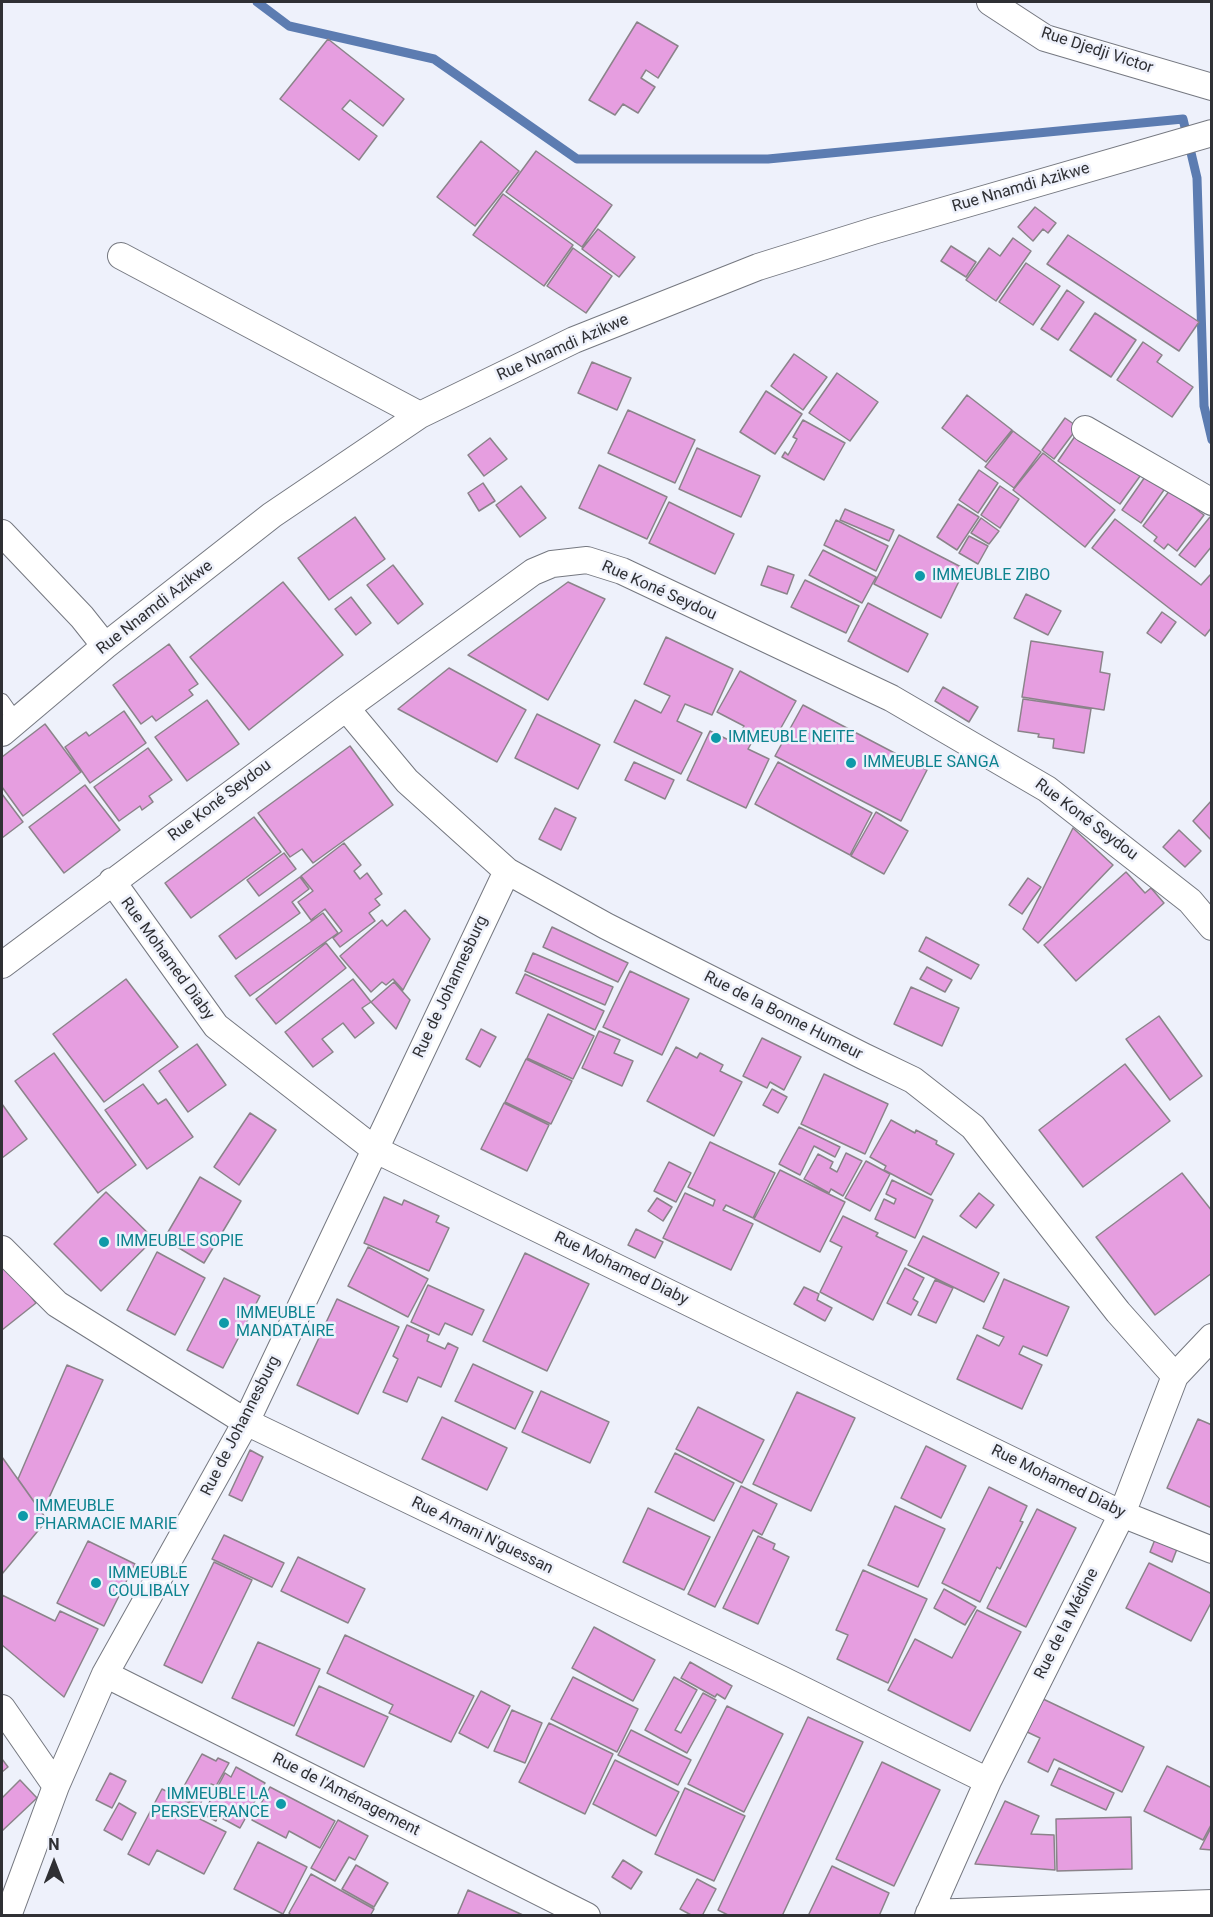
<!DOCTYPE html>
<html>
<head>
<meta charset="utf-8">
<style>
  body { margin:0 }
  #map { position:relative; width:1213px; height:1917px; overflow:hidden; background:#eef1fb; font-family:Roboto,sans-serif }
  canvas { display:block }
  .frame { position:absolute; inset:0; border:3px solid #2f3034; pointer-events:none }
  .north { position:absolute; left:24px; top:1833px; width:60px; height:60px; -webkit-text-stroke:4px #eef1fb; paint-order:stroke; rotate:0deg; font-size:16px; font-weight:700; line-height:24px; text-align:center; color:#2f3034 }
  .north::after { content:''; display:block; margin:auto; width:21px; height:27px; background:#2f3034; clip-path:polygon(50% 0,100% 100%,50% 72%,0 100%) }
</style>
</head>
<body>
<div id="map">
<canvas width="1213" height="1917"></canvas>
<div class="frame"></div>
<div class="north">N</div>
</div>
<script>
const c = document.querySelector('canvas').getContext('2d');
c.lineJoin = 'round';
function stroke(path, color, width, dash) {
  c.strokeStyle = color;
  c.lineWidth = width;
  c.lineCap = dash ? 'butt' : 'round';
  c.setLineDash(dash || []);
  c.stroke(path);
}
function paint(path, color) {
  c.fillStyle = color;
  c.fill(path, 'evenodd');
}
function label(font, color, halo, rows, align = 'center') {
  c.font = font + ' Roboto,sans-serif';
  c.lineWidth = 5;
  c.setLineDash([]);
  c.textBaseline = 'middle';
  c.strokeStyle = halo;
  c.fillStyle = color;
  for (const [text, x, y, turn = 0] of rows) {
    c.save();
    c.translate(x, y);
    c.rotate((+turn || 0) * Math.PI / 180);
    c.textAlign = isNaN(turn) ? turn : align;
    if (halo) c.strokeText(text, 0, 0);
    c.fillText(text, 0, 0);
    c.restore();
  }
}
stroke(new Path2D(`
  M257 2 289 26 434 59 577 159H768L1183 119 1197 178 1204 406 1212 440`), '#5c7cb1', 9);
const building = new Path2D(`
  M637 22 678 46 658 78 646 70 641 78 655 87 638 113 623 104 615 115 589 100Z
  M328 39 404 99 383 126 350 100 342 109 377 136 359 160 280 99Z
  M481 141 519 171 475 226 437 197Z
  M536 151 612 205 582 247 506 192Z
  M503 194 573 245 544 286 473 235Z
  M1035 207 1056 223 1048 233 1043 229 1033 241 1018 227Z
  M598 229 635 257 619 277 582 249Z
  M1068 235 1199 322 1179 351 1047 264Z
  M1013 238 1031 251 996 301 966 280 989 248 1000 256Z
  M951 246 976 262 966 277 941 261Z
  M573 248 612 276 586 313 547 286Z
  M1026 263 1060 286 1033 325 999 302Z
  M1067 290 1084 302 1058 340 1041 329Z
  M1095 313 1136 340 1111 377 1070 350Z
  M1143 342 1162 355 1157 362 1193 387 1172 417 1117 380Z
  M794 354 827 377 803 410 771 386Z
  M592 362 631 378 617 410 578 393Z
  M837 373 878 402 850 441 809 413Z
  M766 391 802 414 775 454 740 432Z
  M967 395 1012 430 986 462 942 428Z
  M628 410 695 440 675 483 608 453Z
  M1065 418 1078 427 1054 459 1042 450Z
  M803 420 845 443 824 480 782 457 785 452 788 455 797 439 793 437Z
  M1080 429 1143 472 1120 504 1058 461Z
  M1013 431 1041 452 1014 488 985 467Z
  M490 438 507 459 484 476 468 455Z
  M697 448 760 476 741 517 679 489Z
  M1043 453 1115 510 1085 547 1013 490Z
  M599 465 667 497 647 539 579 508Z
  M979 470 998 483 978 513 959 500Z
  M1147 474 1166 487 1141 523 1122 510Z
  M483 483 495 501 479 511 468 493Z
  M521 486 546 518 520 537 496 505Z
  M1000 486 1019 499 1000 528 981 515Z
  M1170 490 1204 515 1177 551 1168 544 1164 549 1154 541 1157 537 1143 526Z
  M669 502 734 534 715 574 649 543Z
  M958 504 979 517 957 550 937 537Z
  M845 509 894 530 889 541 840 520Z
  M355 517 385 559 329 600 298 558Z
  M1210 517 1212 518V546L1195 567 1179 555Z
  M981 518 999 531 989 544 971 533Z
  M1115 519 1201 585 1210 575 1212 576V627L1205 636 1092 548Z
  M836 520 888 546 876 571 824 545Z
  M899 535 965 569 941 618 874 584Z
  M969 536 988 546 978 564 959 553Z
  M823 550 876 577 862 603 809 575Z
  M393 565 423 604 398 624 367 585Z
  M768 566 794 575 787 594 761 585Z
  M805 580 859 606 846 633 791 607Z
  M283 582 343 655 249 730 190 657Z
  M568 582 605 599 548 700 468 655Z
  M1026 594 1061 611 1048 635 1014 618Z
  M351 597 371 623 356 635 335 609Z
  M868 603 928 634 908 672 848 641Z
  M1162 612 1176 622 1161 643 1147 633Z
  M666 637 733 669 712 715 685 704 677 721 702 733 681 774 614 742 635 700 661 713 670 696 644 684Z
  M1031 641 1103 652 1100 672 1110 674 1104 710 1022 697Z
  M169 644 198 684 189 690 193 695 156 721 152 716 141 724 113 685Z
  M449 668 526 710 497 762 398 709Z
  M740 671 796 701 773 742 757 733 748 749 769 759 746 808 687 780 710 731 735 743 744 726 717 712Z
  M943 687 978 707 969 722 935 701Z
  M1023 699 1091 709 1084 753 1053 748 1054 739 1038 737 1039 734 1018 731Z
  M207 700 239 744 187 781 155 737Z
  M803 705 927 770 901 821 775 756Z
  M124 711 146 743 90 783 65 747 86 732 89 736Z
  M537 714 600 745 578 789 515 758Z
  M45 724 81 772 23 816 2 787V757Z
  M350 746 393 805 313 863 302 849 290 857 258 813Z
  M148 748 172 780 149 796 153 802 142 810 140 806 119 821 94 787Z
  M634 762 674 780 665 799 625 780Z
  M778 762 872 813 850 855 755 804Z
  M85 785 120 830 64 873 29 827Z
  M2 794 23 822 2 838Z
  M1212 800V841L1193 821Z
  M555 808 576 818 561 850 539 839Z
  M876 812 908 831 884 874 851 856Z
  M254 817 281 852 191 918 165 883Z
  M1073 828 1113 865 1038 943 1023 929Z
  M1179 830 1201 851 1185 867 1163 847Z
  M344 843 361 865 354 871 360 879 367 873 382 894 375 899 380 905 369 913 375 921 340 947 333 938 342 931 325 909 311 920 298 902 313 891 301 876Z
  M284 853 296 869 259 896 247 880Z
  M1126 872 1145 893 1151 888 1164 903 1076 981 1044 945Z
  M300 877 309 889 292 902 300 913 236 959 219 936Z
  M1028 878 1041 887 1022 914 1009 905Z
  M405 910 430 939 403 990 393 979 386 985 382 982 371 992 340 956 382 920 387 926Z
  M323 913 338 933 250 996 235 976Z
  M552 927 628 963 618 982 543 947Z
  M926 937 979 965 971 979 919 951Z
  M326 943 346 968 276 1024 256 999Z
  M533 953 613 987 605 1005 525 971Z
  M927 967 952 980 945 992 920 979Z
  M630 971 689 999 662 1055 603 1027Z
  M525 974 604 1011 595 1030 516 993Z
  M126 979 178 1047 104 1102 53 1034Z
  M353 979 371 1002 362 1008 374 1023 355 1038 343 1023 322 1039 333 1052 313 1067 285 1032Z
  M394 982 410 1000 396 1029 371 1002Z
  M911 987 959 1008 942 1046 894 1024Z
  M548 1014 594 1036 573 1079 527 1058Z
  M1159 1016 1202 1076 1170 1100 1126 1039Z
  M481 1029 496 1037 480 1067 466 1059Z
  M599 1031 620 1040 614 1053 633 1061 622 1086 582 1068Z
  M762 1038 801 1057 784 1090 770 1082 767 1088 743 1076Z
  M197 1044 226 1085 188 1112 159 1071Z
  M676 1047 697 1058 700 1053 723 1065 720 1071 742 1082 714 1136 647 1101Z
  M54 1053 136 1165 98 1193 15 1081Z
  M526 1059 572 1081 551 1124 505 1102Z
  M1125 1064 1170 1121 1083 1187 1039 1130Z
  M824 1074 888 1104 865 1154 801 1124Z
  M143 1084 158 1104 166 1099 193 1137 147 1169 105 1110Z
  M772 1089 787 1097 778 1113 763 1105Z
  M504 1103 549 1125 527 1171 481 1149Z
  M2 1104 27 1139 2 1158Z
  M250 1113 276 1130 239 1185 214 1167Z
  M891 1120 915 1133 916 1130 937 1141 936 1144 954 1154 931 1195 884 1170 886 1166 870 1157Z
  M799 1127 840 1147 835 1157 814 1146 800 1175 779 1164Z
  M710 1142 775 1173 753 1218 726 1205 723 1210 753 1224 731 1270 663 1238 685 1193 713 1206 715 1200 688 1187Z
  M846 1153 862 1161 843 1196 831 1189 829 1193 804 1179 818 1154 833 1162 830 1168 837 1172Z
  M866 1161 890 1174 870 1211 845 1198Z
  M669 1162 691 1173 676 1202 654 1191Z
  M780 1170 845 1202 820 1252 754 1219Z
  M1182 1173 1212 1211V1273L1155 1315 1096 1237Z
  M200 1177 241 1201 204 1263 164 1239Z
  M892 1180 933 1200 915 1238 875 1219 884 1199 894 1204 896 1199 886 1194Z
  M106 1192 154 1239 101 1291 54 1244Z
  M979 1193 994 1205 976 1228 960 1216Z
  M384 1197 402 1205 404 1200 439 1216 436 1222 449 1228 429 1271 364 1243Z
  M657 1198 672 1207 663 1221 648 1211Z
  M843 1216 878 1233 876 1236 907 1251 873 1320 820 1292 842 1247 830 1241Z
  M636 1229 663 1242 655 1258 628 1245Z
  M923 1236 999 1273 984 1302 908 1265Z
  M368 1247 428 1279 408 1317 348 1286Z
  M157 1252 205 1278 175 1335 127 1310Z
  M525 1253 589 1284 547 1371 483 1341Z
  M2 1259 36 1303 2 1330Z
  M905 1268 924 1278 913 1299 918 1302 911 1315 887 1303Z
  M224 1278 260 1296 223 1368 187 1350Z
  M1004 1279 1069 1307 1047 1356 1023 1346 1019 1354 1042 1365 1022 1409 957 1379 977 1335 999 1346 1004 1337 983 1328Z
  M935 1280 953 1288 936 1323 918 1315Z
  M428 1285 484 1310 472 1335 445 1323 439 1335 411 1322Z
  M804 1287 819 1294 817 1300 832 1308 825 1321 794 1304Z
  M337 1299 399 1327 358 1414 297 1385Z
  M407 1325 429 1335 427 1341 445 1349 448 1343 458 1348 441 1387 418 1377 407 1402 383 1392 398 1359 393 1356Z
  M473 1364 533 1392 515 1429 455 1401Z
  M67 1365 103 1380 42 1513 18 1479Z
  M541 1391 609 1422 590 1463 522 1432Z
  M797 1392 855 1418 811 1511 753 1484Z
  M698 1407 764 1440 742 1483 676 1449Z
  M442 1417 507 1448 487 1490 422 1459Z
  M1198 1419 1212 1425V1508L1167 1488Z
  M926 1446 966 1466 941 1518 901 1498Z
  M250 1450 263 1457 242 1501 229 1495Z
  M675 1453 734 1483 714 1521 655 1492Z
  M2 1457 47 1520 2 1574Z
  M741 1486 777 1504 762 1535 753 1530 715 1607 688 1594Z
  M989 1487 1027 1506 1020 1521 1023 1522 1000 1569 997 1567 980 1602 942 1583Z
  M895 1506 945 1529 918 1587 868 1565Z
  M648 1508 710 1537 684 1590 623 1562Z
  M1037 1509 1076 1528 1026 1627 987 1608Z
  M1158 1532 1180 1541 1172 1562 1150 1552Z
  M224 1535 284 1563 272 1587 212 1559Z
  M758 1536 775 1544 773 1549 789 1557 758 1624 723 1608Z
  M88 1541 135 1564 104 1626 57 1603Z
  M298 1557 365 1589 348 1623 281 1591Z
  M214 1562 252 1580 202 1683 164 1665Z
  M1149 1563 1212 1594V1601L1191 1641 1126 1608Z
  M863 1570 927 1599 888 1683 837 1659 848 1635 836 1630Z
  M944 1589 976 1607 965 1625 934 1608Z
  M2 1595 55 1621 60 1611 98 1629 64 1697 2 1645Z
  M977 1610 1021 1632 970 1731 888 1690 915 1639 952 1658Z
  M594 1627 655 1660 633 1701 572 1668Z
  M345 1635 474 1696 451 1742 389 1713 393 1705 327 1673Z
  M258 1642 320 1669 294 1726 232 1698Z
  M690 1662 732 1686 725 1699 717 1694 715 1697 681 1678Z
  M573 1677 638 1709 617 1752 551 1719Z
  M674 1677 697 1690 675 1730 681 1733 703 1693 716 1700 687 1753 645 1730Z
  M319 1686 388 1717 364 1767 296 1735Z
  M481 1691 510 1706 488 1748 459 1733Z
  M1041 1698 1144 1747 1122 1792 1054 1759 1048 1772 1028 1762 1040 1738 1025 1731Z
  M727 1706 783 1734 744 1812 688 1784Z
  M512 1710 542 1723 525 1763 494 1751Z
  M808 1717 863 1742 782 1916H730L718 1910Z
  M549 1723 613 1754 585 1814 519 1782Z
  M631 1730 691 1760 678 1785 618 1755Z
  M202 1754 216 1761 218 1758 229 1763 216 1786 211 1784 199 1806 179 1795Z
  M2 1759 8 1767 2 1772Z
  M615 1760 679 1792 656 1836 593 1804Z
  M882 1762 940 1790 894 1886 836 1859Z
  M1167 1766 1212 1788V1823L1203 1840 1144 1811Z
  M236 1767 265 1783 240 1828 218 1816 216 1821 203 1814 225 1773 231 1777Z
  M1059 1768 1114 1793 1106 1810 1051 1785Z
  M110 1773 126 1781 112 1808 96 1800Z
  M20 1780 37 1798 2 1831V1798Z
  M270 1787 335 1821 320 1848 289 1831 286 1838 252 1820Z
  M685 1788 745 1816 714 1881 655 1854Z
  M162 1789 194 1805 190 1814 226 1832 204 1874 157 1850 149 1865 128 1854Z
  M1005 1801 1039 1816 1031 1834 1054 1835 1055 1870 975 1864Z
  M119 1803 136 1813 122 1840 104 1830Z
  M1131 1817 1132 1869 1057 1871 1056 1819Z
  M338 1820 368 1836 355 1860 349 1857 335 1881 311 1868Z
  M1212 1826V1850L1200 1849Z
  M258 1842 307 1867 283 1914 234 1889Z
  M623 1860 642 1872 631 1889 612 1877Z
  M356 1865 388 1883 374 1907 342 1889Z
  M832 1866 889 1893 879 1916H808Z
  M311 1874 374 1909 370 1916H292L289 1913Z
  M697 1879 716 1889 702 1916H693L680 1909Z
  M468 1890 525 1916H457Z`);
paint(building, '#e69ee0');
stroke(building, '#8b838a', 1.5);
const service = new Path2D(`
  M2 701 16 721`);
const minor = new Path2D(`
  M990 2 1045 38 1212 87
  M121 256 420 415
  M1085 429 1212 502
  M2 533 82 617 105 646
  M346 708 407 781 507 871 606 926 863 1056 913 1080 973 1127 1118 1312 1175 1376
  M2 733 105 646 272 515 420 415 574 340 758 267 873 231 1212 133
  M112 881 216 1026 374 1149 1122 1514 1212 1550
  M2 965 346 708 533 572 552 564 587 560 622 571 891 698 1047 789 1190 901 1212 927
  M2 1249 57 1304 246 1422 781 1679 988 1781
  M105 1674 587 1916
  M2 1708 56 1786
  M929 1913 1212 1903
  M8 1916 56 1786 105 1674 246 1422 507 871
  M928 1916 988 1781 1122 1514 1175 1376 1212 1337`);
stroke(service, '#757880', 16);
stroke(minor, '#757880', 28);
stroke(service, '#fff', 14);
stroke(minor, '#fff', 26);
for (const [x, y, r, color] of [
  [920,576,6,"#0f9aa8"],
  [716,738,6,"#0f9aa8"],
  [851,763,6,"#0f9aa8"],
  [104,1242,6,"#0f9aa8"],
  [224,1323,6,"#0f9aa8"],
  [23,1516,6,"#0f9aa8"],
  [96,1583,6,"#0f9aa8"],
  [281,1804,6,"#0f9aa8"]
]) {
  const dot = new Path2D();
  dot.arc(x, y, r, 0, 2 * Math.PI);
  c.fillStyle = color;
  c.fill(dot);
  stroke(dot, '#eef1fb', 2);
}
label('16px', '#2f3034', '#eef1fb', [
  ["Rue Djedji Victor",1097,51,18],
  ["Rue Nnamdi Azikwe",1021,188,-16],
  ["Rue Nnamdi Azikwe",563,348,-24],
  ["Rue Koné Seydou",659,591,24],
  ["Rue Nnamdi Azikwe",155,608,-38],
  ["Rue Koné Seydou",220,801,-37],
  ["Rue Koné Seydou",1086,820,37],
  ["Rue Mohamed Diaby",167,959,54],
  ["Rue de Johannesburg",451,987,-65],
  ["Rue de la Bonne Humeur",783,1016,27],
  ["Rue Mohamed Diaby",621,1269,26],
  ["Rue de Johannesburg",241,1426,-63],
  ["Rue Mohamed Diaby",1058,1482,26],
  ["Rue Amani N'guessan",482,1536,26],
  ["Rue de la Médine",1067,1624,-63],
  ["Rue de l'Aménagement",346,1795,27]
]);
label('16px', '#0d838f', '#eef1fb', [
  ["IMMEUBLE ZIBO",932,576],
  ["IMMEUBLE NEITE",728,738],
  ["IMMEUBLE SANGA",863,763],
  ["IMMEUBLE SOPIE",116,1242],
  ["IMMEUBLE",236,1314],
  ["MANDATAIRE",236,1332],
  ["IMMEUBLE",35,1507],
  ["PHARMACIE MARIE",35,1525],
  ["IMMEUBLE",108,1574],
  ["COULIBALY",108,1592],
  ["IMMEUBLE LA",269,1795,"right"],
  ["PERSEVERANCE",269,1813,"right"]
], 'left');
</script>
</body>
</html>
